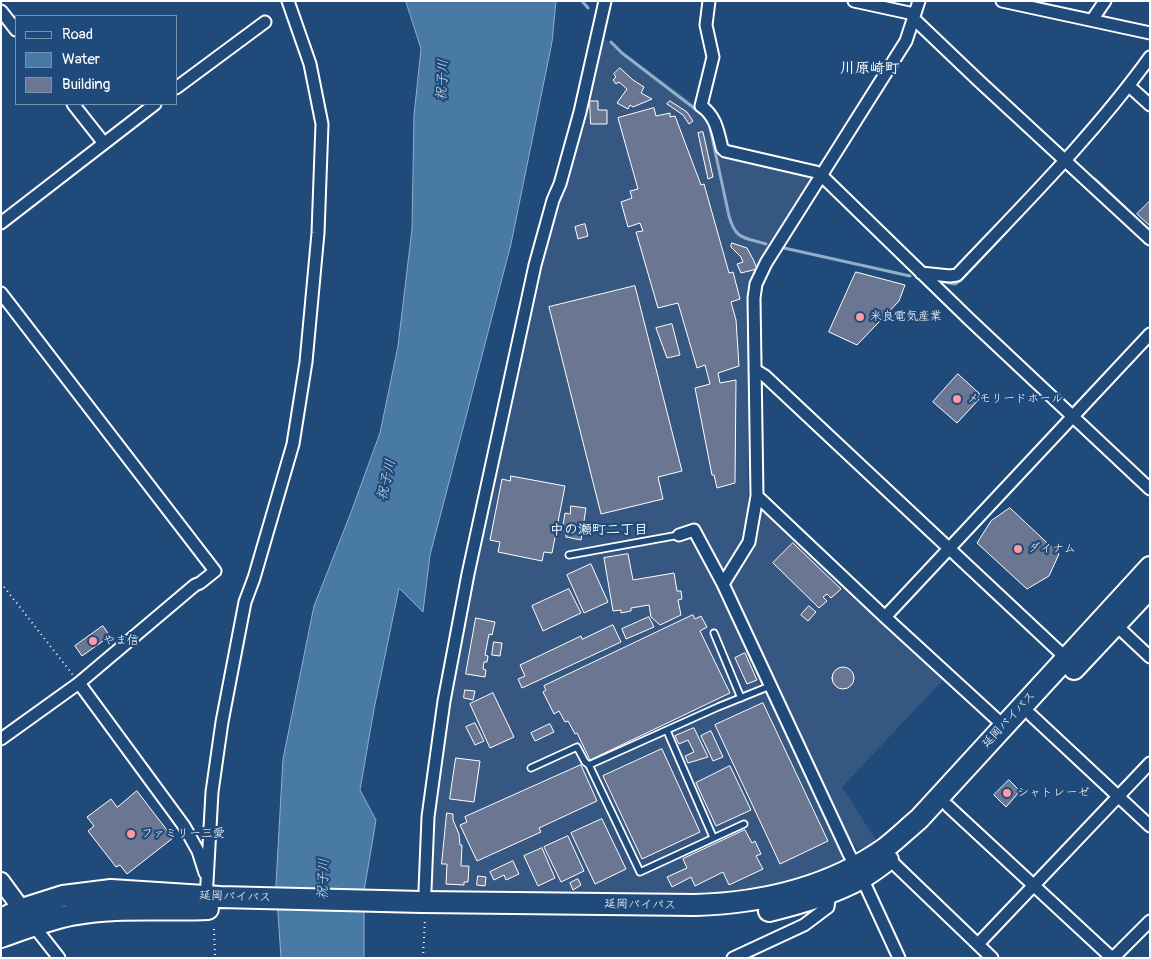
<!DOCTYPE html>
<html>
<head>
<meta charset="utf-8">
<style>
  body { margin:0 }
  #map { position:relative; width:1151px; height:959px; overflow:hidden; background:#1f4a7a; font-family:Pangolin,sans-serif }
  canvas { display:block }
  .frame { position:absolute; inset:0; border:2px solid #fff; pointer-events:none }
  .legend { position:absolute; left:15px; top:15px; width:162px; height:90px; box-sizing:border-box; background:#1f4a7a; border:1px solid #7992af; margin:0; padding:6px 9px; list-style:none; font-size:15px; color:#fff }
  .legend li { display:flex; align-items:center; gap:10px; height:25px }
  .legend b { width:25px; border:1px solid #7992af }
</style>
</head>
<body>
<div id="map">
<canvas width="1151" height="959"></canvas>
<div class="frame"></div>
<ul class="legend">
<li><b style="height:6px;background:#1f4a7a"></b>Road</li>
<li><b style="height:14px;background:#487aa5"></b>Water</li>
<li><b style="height:14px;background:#6b7692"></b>Building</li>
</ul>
</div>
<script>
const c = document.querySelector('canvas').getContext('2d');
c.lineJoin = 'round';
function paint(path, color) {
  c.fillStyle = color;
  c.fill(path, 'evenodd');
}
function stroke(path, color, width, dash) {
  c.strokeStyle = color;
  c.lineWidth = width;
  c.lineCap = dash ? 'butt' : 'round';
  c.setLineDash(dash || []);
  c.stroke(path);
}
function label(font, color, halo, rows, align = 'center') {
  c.font = font + ' Pangolin,"Klee One",sans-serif';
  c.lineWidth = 4.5;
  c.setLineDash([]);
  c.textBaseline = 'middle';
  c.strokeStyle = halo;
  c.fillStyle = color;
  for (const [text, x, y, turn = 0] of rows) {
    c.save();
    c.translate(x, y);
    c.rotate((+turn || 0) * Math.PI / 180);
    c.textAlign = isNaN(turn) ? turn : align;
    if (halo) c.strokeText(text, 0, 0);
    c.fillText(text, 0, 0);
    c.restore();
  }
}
paint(new Path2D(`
  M602 37 705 112 713 123 721 155 816 175 756 274 748 289V525L745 537 717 588 844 858 840 863 804 878 761 889 729 895 432 893 428 889 431 824 442 741 497 459 546 242Z
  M765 510 945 678 842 787 876 840 868 846 858 849 842 828 731 592V584L753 546 758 527 759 511Z`), '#365781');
const water = new Path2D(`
  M406 1H556L552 42 511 244 430 555 423 612 399 588 374 709 360 790 376 820 364 891V958H281L276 884 283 759 314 606 350 515 380 433 398 346 412 229 414 115 421 49Z`);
paint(water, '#487aa5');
stroke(water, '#91afc9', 1);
stroke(new Path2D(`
  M582 1 588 8
  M611 42 622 53 703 115 709 123 729 216C736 240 743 237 766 244
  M1073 160 1082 168
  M1095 179 1150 231
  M784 248 910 276
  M945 282 955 284 961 280 1021 216`), '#91afc9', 3);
const building = new Path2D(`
  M620 68 633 80 644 87 641 93 652 99 633 107 630 105 628 109 617 103 627 89 619 82 616 84 613 80 616 77 614 74Z
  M590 101H598V110H607V124H591Z
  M670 101 687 112 693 121 689 124 683 115 667 104Z
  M654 108 656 116 670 113V117L675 116 701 185 704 184 729 273 733 272 740 299 731 302 736 320 739 366 718 373 720 383 736 380 735 483 717 488 714 475H712L695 388 710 384 705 365 697 368 678 303 658 308 636 232 643 231 640 223 628 227 621 202 632 198 630 191 638 189 618 118Z
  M703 132 713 177 708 179 698 133Z
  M1150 201V226L1137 214Z
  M585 224 588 236 578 239 575 227Z
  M732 243 747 248 754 261 757 269 741 273 737 264 743 262 741 257 731 247Z
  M856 272 905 285 899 301 857 345 829 332Z
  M635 286 682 471 658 477 663 499 601 514 549 307Z
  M672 324 680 355 667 358 656 328Z
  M958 374 982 396 957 423 933 402Z
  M511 476 565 486 552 553 544 552 542 561 498 552 500 542 490 540 502 479 510 481Z
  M571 506 586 508 581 540 566 537V532L562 531 565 513 570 514Z
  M1010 508 1059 554 1049 576 1027 589 977 543 991 521Z
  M793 543 841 589 831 598 827 594 823 597 827 601 819 608 773 563Z
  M628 554 633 580 674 573 677 591H681L682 599 678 600 681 615 660 625 651 617 649 605 631 608V611L621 613V610L613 611 604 558Z
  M591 564 608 602 584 613 567 575Z
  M569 589 581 613 543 631 532 606Z
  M809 606 816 612 808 621 801 615Z
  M693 615 695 619 701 616 707 627 700 631 730 693 590 760 577 733 575 734 568 721 565 722 559 711 554 714 543 692 546 690 544 686Z
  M649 617 654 627 626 639 622 629Z
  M476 618 495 622 492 635 489 634 485 655 488 656 487 662H484L483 669 486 670 485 677 466 674Z
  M613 625 621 642 522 688 518 679 525 676 520 665 581 636 582 639Z
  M103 626 110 636 82 656 75 646Z
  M494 642 502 643 500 656 492 655Z
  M745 653 757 680 747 684 735 658Z
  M832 678a11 11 0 1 1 22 0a11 11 0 1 1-22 0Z
  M465 690 475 691 473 700 464 698Z
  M493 693 514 737 490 748 470 704Z
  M763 703 828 841 780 864 715 725Z
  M475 723 484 741 475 745 466 727Z
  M550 724 554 732 535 741 531 733Z
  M694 728 708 757 688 763 685 756 694 752 688 740 679 744 675 736Z
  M711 731 723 757 713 761 701 736Z
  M662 749 700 832 642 859 603 776Z
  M456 758 480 761 474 802 450 799Z
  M581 765 597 801 539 828 541 832 477 861 460 825 467 822 465 817Z
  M730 766 751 810 716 826 696 783Z
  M1009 780 1020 791 1006 807 994 795Z
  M137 791 173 838 127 874 120 865 116 867 88 831 94 826 87 817 111 799 117 807Z
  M447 813 453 814V820L459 834 460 845H462L461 866H469L468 882H464V885L446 884 447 864H442Z
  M602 819 626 869 595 884 571 833Z
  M745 830 752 843 755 841 761 854 756 856 763 869 729 885 723 872 695 886 691 877 672 887 667 877 687 868 683 859Z
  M568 836 584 871 561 882 544 847Z
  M542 848 555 878 538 886 524 856Z
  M513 861 519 874 506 880 504 875 494 880 490 872Z
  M478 876 486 877 485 886 477 885Z
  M578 879 581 885 573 890 570 883Z`);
paint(building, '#6b7692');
stroke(building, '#fff', 1);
const lane = new Path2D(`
  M569 555 679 535
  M714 633 741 698
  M667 731 713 837
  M531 768 577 747 585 762 589 765
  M744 824 640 872 589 765 718 707 770 686`);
const street = new Path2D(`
  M709 1 706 25 713 57 701 106C716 116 718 132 722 148L725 151 816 172 822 176 970 320 1150 489
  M854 1 914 14
  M1002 1 1150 33
  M1 11 16 30
  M913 18 979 81 1150 239
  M1092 20 1105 1
  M1129 86 1150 105
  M176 88 265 22
  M73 104 103 142
  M1 223 155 104
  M921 273 950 276 957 275C1023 205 1093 136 1150 57
  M1 293 215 571 200 583 195 585 79 683 1 739
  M755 370 765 376 1066 658
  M757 496 885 617 1004 726
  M679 535 694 530 723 584
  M885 617 1150 334
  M1116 625 1150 657
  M79 683 184 826 198 851 205 873
  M1031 715 1150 826
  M948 806 1112 958
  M889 859 992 958
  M425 890 428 817 434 773 444 701 468 574 535 265 553 200 560 184 580 112 605 1
  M206 900 212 792 222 722 245 602 254 578 293 444 306 362 318 233 322 124 310 64 288 1
  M33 925 59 958
  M978 944 1150 763
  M733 958 804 925 828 907 830 893
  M899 958 862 878 849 854 723 584 749 542 757 496 754 298 756 284 766 263 906 41 919 1
  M1113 958 1150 921`);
const secondary = new Path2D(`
  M1 881 28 918`);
const highway = new Path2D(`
  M1074 669 1150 588
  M769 911C801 903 833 894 862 878 871 873 880 866 888 860
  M1 919 22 909 63 896 111 890 220 897 422 902 695 905C762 903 828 888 884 849 896 840 907 829 919 819L1150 567
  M1 937C24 929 47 920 71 915 115 906 163 911 208 909`);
stroke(lane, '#fff', 9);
stroke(street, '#fff', 15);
stroke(secondary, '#fff', 20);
stroke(highway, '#fff', 24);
stroke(new Path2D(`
  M1 583 73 675
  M214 929 215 958
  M423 958 425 918`), '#fff', 2, [1, 4]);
stroke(lane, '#1f4a7a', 5.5);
stroke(street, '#1f4a7a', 11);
stroke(secondary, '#1f4a7a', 16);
stroke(highway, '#1f4a7a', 20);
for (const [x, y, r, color] of [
  [860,317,5,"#ff9aa2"],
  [957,399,5,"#ff9aa2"],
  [1018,549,5,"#ff9aa2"],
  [93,641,5,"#ff9aa2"],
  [1007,793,5,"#ff9aa2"],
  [131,834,5,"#ff9aa2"]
]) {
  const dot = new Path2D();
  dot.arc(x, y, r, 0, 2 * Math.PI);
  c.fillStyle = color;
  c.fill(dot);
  stroke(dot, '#1f4a7a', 2);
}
label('12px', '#fff', '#1f4a7a', [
  ["米良電気産業",870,317],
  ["メモリードホール",967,399],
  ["ダイナム",1028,549],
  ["やま信",103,641],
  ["シャトレーゼ",1017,793],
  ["ファミリー三愛",141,834]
], 'left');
label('12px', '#fff', '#1f4a7a', [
  ["延岡バイパス",1009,720,-47],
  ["延岡バイパス",235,897,2],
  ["延岡バイパス",640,905,1]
]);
label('italic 14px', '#d1dee8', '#1f4a7a', [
  ["祝子川",443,80,-87],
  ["祝子川",387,480,-77],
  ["祝子川",324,879,-88]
]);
label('bold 14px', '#fff', '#1f4a7a', [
  ["中の瀬町二丁目",599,530]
]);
label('bold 15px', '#fff', '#1f4a7a', [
  ["川原崎町",870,69]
]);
</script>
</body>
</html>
